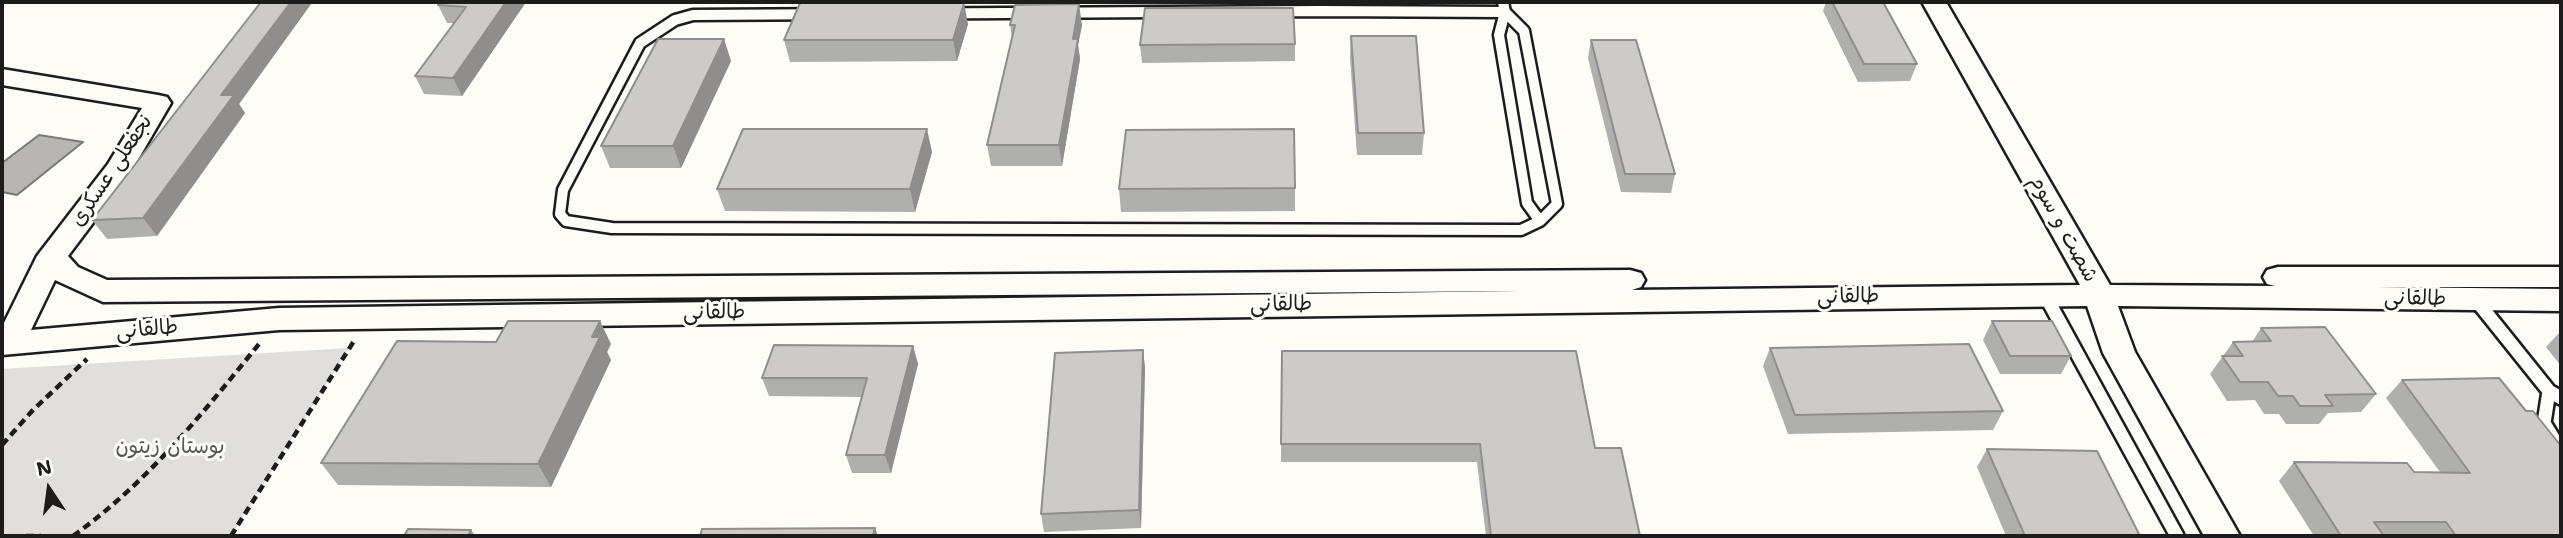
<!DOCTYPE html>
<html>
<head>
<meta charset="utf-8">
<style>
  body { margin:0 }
  #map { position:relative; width:2563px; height:538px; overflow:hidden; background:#fdfcf7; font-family:"Shantell Sans",sans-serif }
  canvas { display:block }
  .frame { position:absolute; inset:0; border:4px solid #1c1c1c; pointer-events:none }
  .north { position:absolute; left:14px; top:454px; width:70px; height:70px; -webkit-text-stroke:5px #fdfcf7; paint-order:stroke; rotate:347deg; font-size:19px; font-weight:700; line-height:28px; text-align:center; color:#1c1c1c }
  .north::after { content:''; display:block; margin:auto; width:24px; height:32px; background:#1c1c1c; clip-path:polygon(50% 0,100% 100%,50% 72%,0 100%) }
</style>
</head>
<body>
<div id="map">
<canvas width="2563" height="538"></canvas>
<div class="frame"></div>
<div class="north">N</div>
</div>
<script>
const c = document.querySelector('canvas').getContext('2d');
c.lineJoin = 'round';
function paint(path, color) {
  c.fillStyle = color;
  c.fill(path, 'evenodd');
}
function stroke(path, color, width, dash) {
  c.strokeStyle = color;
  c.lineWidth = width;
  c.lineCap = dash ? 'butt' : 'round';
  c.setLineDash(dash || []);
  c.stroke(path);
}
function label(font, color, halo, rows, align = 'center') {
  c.font = font + ' "Shantell Sans","Playpen Sans Arabic",sans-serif';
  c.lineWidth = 6;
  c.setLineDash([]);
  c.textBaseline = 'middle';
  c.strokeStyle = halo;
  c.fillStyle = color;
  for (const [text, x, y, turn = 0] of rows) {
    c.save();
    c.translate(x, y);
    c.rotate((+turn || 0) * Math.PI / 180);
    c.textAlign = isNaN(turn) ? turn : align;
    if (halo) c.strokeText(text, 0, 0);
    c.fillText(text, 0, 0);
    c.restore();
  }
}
paint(new Path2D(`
  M349 348 231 536H2V369Z`), '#e0dfdb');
const water = new Path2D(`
  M39 135 83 142 17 195 2 192V163Z`);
paint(water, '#b7b6b2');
stroke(water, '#797876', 2);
const serviceFar1 = new Path2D(`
  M1503 2 1505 12 1499 35 1527 203 1540 221
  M1320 11 1505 12 1524 31 1557 204 1540 221 1521 230 612 228 566 221 560 214 563 190 640 43 675 20 693 15Z`);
const service = new Path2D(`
  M2045 295 2177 536
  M2476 300 2549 391 2561 398
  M2549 391 2544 423 2561 451`);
const tertiary = new Path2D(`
  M1922 2H1946L2110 285 2275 286 2267 284 2263 277 2267 270 2278 267H2561V287H2378L2561 289V311L2118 306 2135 352 2240 536H2204L2103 353 2087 306 279 330 2 355V327L37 256 108 164 142 108 2 85V69L158 95 167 97 171 103 129 175 68 256 78 267 107 280 1630 270 1641 273 1645 280 1641 287 1632 290 2080 285ZM55 280 103 302 1519 291 279 308 31 330Z`);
stroke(serviceFar1, '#1c1c1c', 15);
stroke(service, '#1c1c1c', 18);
stroke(tertiary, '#1c1c1c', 5);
stroke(new Path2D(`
  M2 445 32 411 87 359
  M26 536H41
  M73 536C147 483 202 414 259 344
  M231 536 354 341`), '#1c1c1c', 4.5, [8, 5]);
stroke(serviceFar1, '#fdfcf7', 10);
stroke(service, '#fdfcf7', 13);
paint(tertiary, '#fdfcf7');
paint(new Path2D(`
  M291 2H310L311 4 239 104 245 113 157 236 107 239 92 220Z
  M441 2H526L462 96 424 94 415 76 454 23H447L438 5Z
  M1826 2H1883L1917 64 1910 81 1858 82 1823 11Z
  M968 24 957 61 790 62 784 40Z
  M1010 25H1082L1078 45 1080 59 1062 166H991L987 145 1012 38Z
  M1351 36 1424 133 1422 155H1357L1350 58Z
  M1591 40 1675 174 1671 193 1621 192 1588 58Z
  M1295 44V61L1142 63 1140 45Z
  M731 61 681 168H610L601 146Z
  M932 152 915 212 725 211 717 189Z
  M1295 188V211L1121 212 1119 189Z
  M1992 321 2071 356 2061 374H2000L1983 340Z
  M2261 328 2376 394 2361 412 2328 413 2319 424H2286L2279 414H2264L2255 400 2227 401 2210 374 2233 342H2252Z
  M2558 334H2561V366L2546 347Z
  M611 344 607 352 611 360 551 487 338 485 321 463Z
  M913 346 918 364 891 473H852L846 455 862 397 769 396 762 378Z
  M1770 348 2003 411 1993 430 1788 434 1763 366Z
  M1143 350 1145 368 1141 528 1044 532 1041 514Z
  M1282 351 1595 448 1640 536H1486L1477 462H1281Z
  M2402 380 2526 411 2561 536H2314L2279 481 2294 462 2414 472H2440L2386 398Z
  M1987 449 2140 536H2006L1977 467Z`), '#afafac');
paint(new Path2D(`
  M291 2H310L311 4 239 104 245 113 157 236 143 218 221 95Z
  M506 2H526L462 96 453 78Z
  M964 3 968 24 957 61 953 40Z
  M1079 4 1082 25 1078 45 1080 59 1062 166 1059 145 1073 39Z
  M724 39 731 61 681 168 673 146Z
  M927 129 932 152 915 212 910 189Z
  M600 321 611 344 607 352 611 360 551 487 538 464Z
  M913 346 918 364 891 473 885 455Z
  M1143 350 1145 368 1141 528 1139 510Z
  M875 528 878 536H873Z
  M471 530 475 536H468Z`), '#8f8e8c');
const building = new Path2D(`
  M261 2H291L221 95H234L143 218 92 220Z
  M441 2H506L453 78 415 76 466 7 438 5Z
  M1832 2H1883L1917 64H1864Z
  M800 3H964L953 40H784Z
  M1079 4 1073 39H1078L1059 145H987L1015 25H1010L1015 5Z
  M1145 8H1293L1295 44 1140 45Z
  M1351 36H1416L1424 133H1358Z
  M658 39H724L673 146H601Z
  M1591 40H1636L1675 174H1625Z
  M743 129H927L910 189H717Z
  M1294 129 1295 188 1119 189 1126 130Z
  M508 321H600L592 337H600L538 464 321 463 397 341 496 342Z
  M1992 321H2052L2071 356H2010Z
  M2325 327 2376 394 2325 395 2333 406H2300L2293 396H2278L2268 382H2240L2222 356H2243L2233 342 2271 341 2261 328Z
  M1969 344 2003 411 1795 415 1770 348Z
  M774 345 913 346 885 455H846L867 378H762Z
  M1143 350 1139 510 1041 514 1055 353Z
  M1282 351H1576L1595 448H1621L1640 536H1491L1480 444H1281Z
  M2499 378 2526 411H2533L2561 446V536H2456L2446 522H2374L2384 536H2341L2294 462 2407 463 2414 472 2470 473 2402 380Z
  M1987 449 2097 451 2140 536H2025Z
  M875 528 873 536H700L702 529Z
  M408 529 471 530 468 536H404Z`);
paint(building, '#cccbc8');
stroke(building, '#8f8e8c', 2);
label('21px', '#1c1c1c', '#fdfcf7', [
  ["نجفعلی عسکری",112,171,-56],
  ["شصت و سوم",2063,229,61],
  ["طالقانی",1848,297,-1],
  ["طالقانی",2415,299,1],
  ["طالقانی",1281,305,-1],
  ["طالقانی",714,313,-1],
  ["طالقانی",147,330,-5]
]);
label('21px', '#575655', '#fdfcf7', [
  ["بوستان زیتون",170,448]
]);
</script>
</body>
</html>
